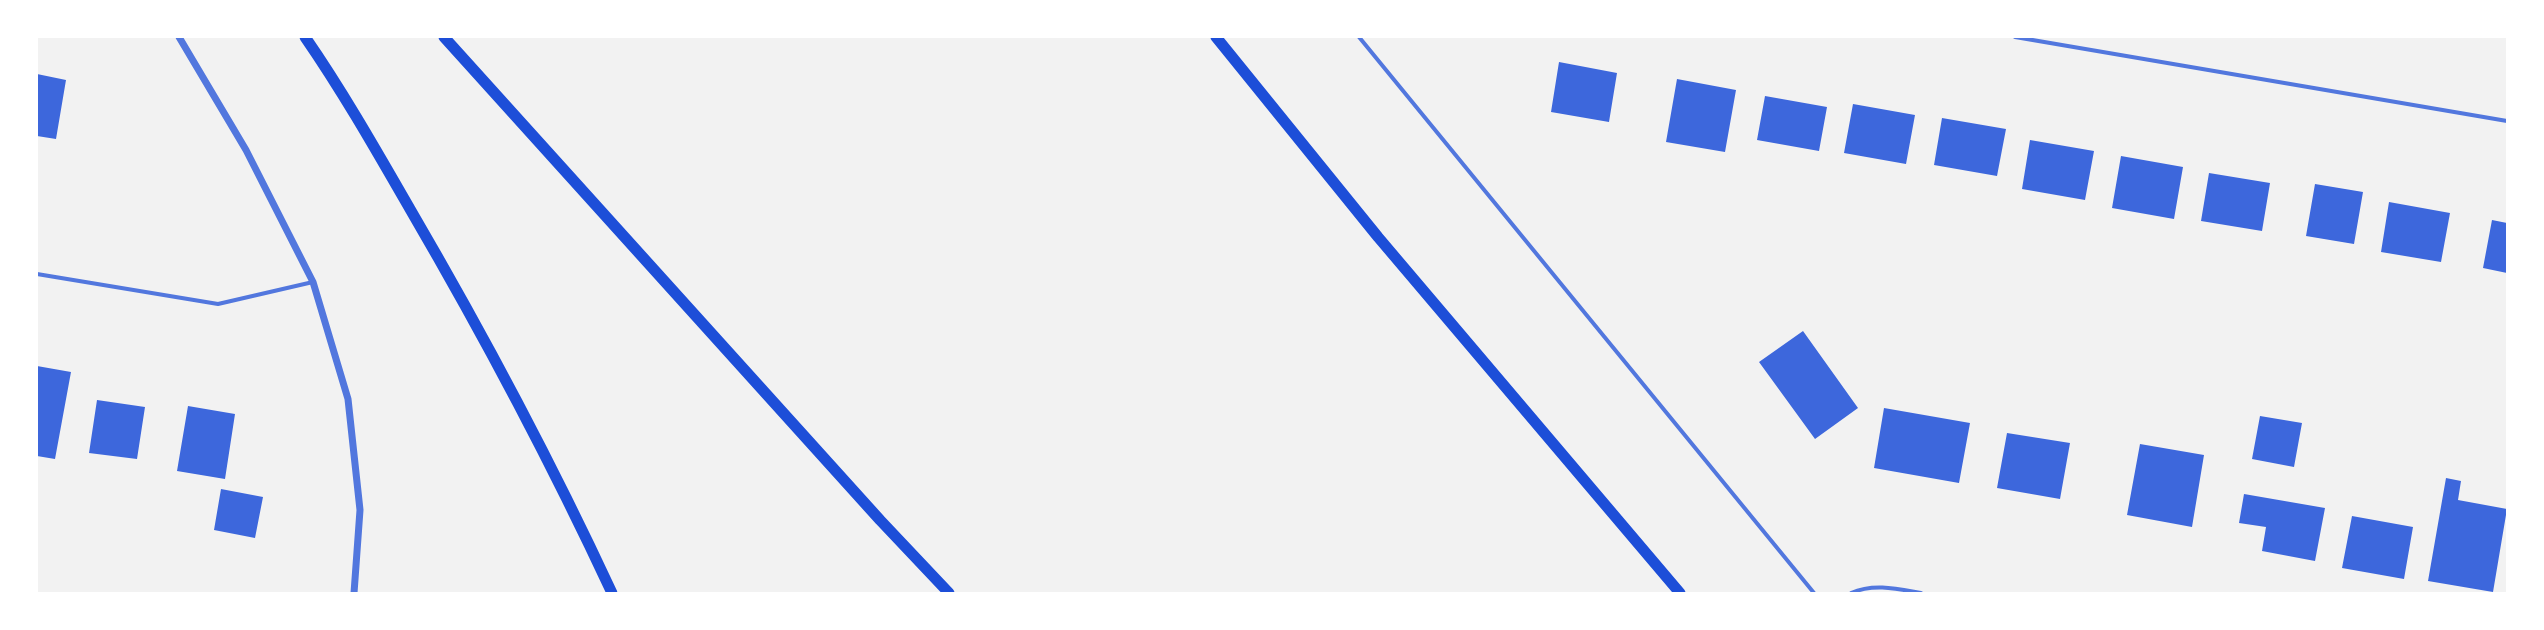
<!DOCTYPE html>
<html>
<head>
<meta charset="utf-8">
<style>
  body { margin:0 }
  #map { position:relative; width:2544px; height:630px; overflow:hidden; background:#f2f2f2; font-family:Quicksand,sans-serif }
  canvas { display:block }
  .frame { position:absolute; inset:0; border:38px solid #fff; pointer-events:none }
</style>
</head>
<body>
<div id="map">
<canvas width="2544" height="630"></canvas>
<div class="frame"></div>
</div>
<script>
const c = document.querySelector('canvas').getContext('2d');
c.lineJoin = 'round';
function paint(path, color) {
  c.fillStyle = color;
  c.fill(path, 'evenodd');
}
function stroke(path, color, width, dash) {
  c.strokeStyle = color;
  c.lineWidth = width;
  c.lineCap = dash ? 'butt' : 'round';
  c.setLineDash(dash || []);
  c.stroke(path);
}
paint(new Path2D(`
  M1559 62 1617 73 1609 122 1551 112Z
  M37 74 66 80 56 139 37 136Z
  M1677 79 1736 90 1725 152 1666 142Z
  M1765 96 1827 107 1819 151 1757 140Z
  M1853 104 1915 115 1906 164 1844 153Z
  M1942 118 2006 129 1997 176 1934 165Z
  M2030 140 2094 151 2085 200 2022 189Z
  M2121 156 2183 167 2174 219 2112 208Z
  M2209 173 2270 183 2262 231 2201 221Z
  M2315 184 2363 192 2354 244 2306 236Z
  M2389 202 2450 213 2441 262 2381 252Z
  M2492 220 2507 223V273L2483 268Z
  M1803 331 1858 408 1815 439 1759 362Z
  M37 366 71 372 55 459 37 456Z
  M97 400 145 407 137 459 89 453Z
  M188 406 235 414 225 479 177 471Z
  M1884 408 1970 423 1959 483 1874 468Z
  M2260 416 2302 423 2294 467 2252 459Z
  M2007 433 2070 443 2060 499 1997 488Z
  M2140 444 2204 455 2192 527 2127 515Z
  M2446 478 2461 481 2458 500 2507 509 2493 592 2428 581Z
  M221 489 263 497 255 538 214 530Z
  M2244 494 2325 508 2315 561 2262 551 2266 527 2239 523Z
  M2352 516 2413 527 2404 579 2342 568Z`), '#3d67dc');
stroke(new Path2D(`
  M1359 37 1814 593
  M2015 37 2507 121
  M37 274 218 304 313 282
  M1851 593C1874 583 1898 589 1921 593`), '#5277de', 4);
stroke(new Path2D(`
  M179 37 246 150 313 282 348 399 360 510 354 593`), '#5277de', 7);
stroke(new Path2D(`
  M305 37C343 92 376 150 410 209 483 334 551 462 612 593
  M444 37 880 520 949 593
  M1216 37 1378 237 1680 593`), '#1d4ed8', 11);
</script>
</body>
</html>
